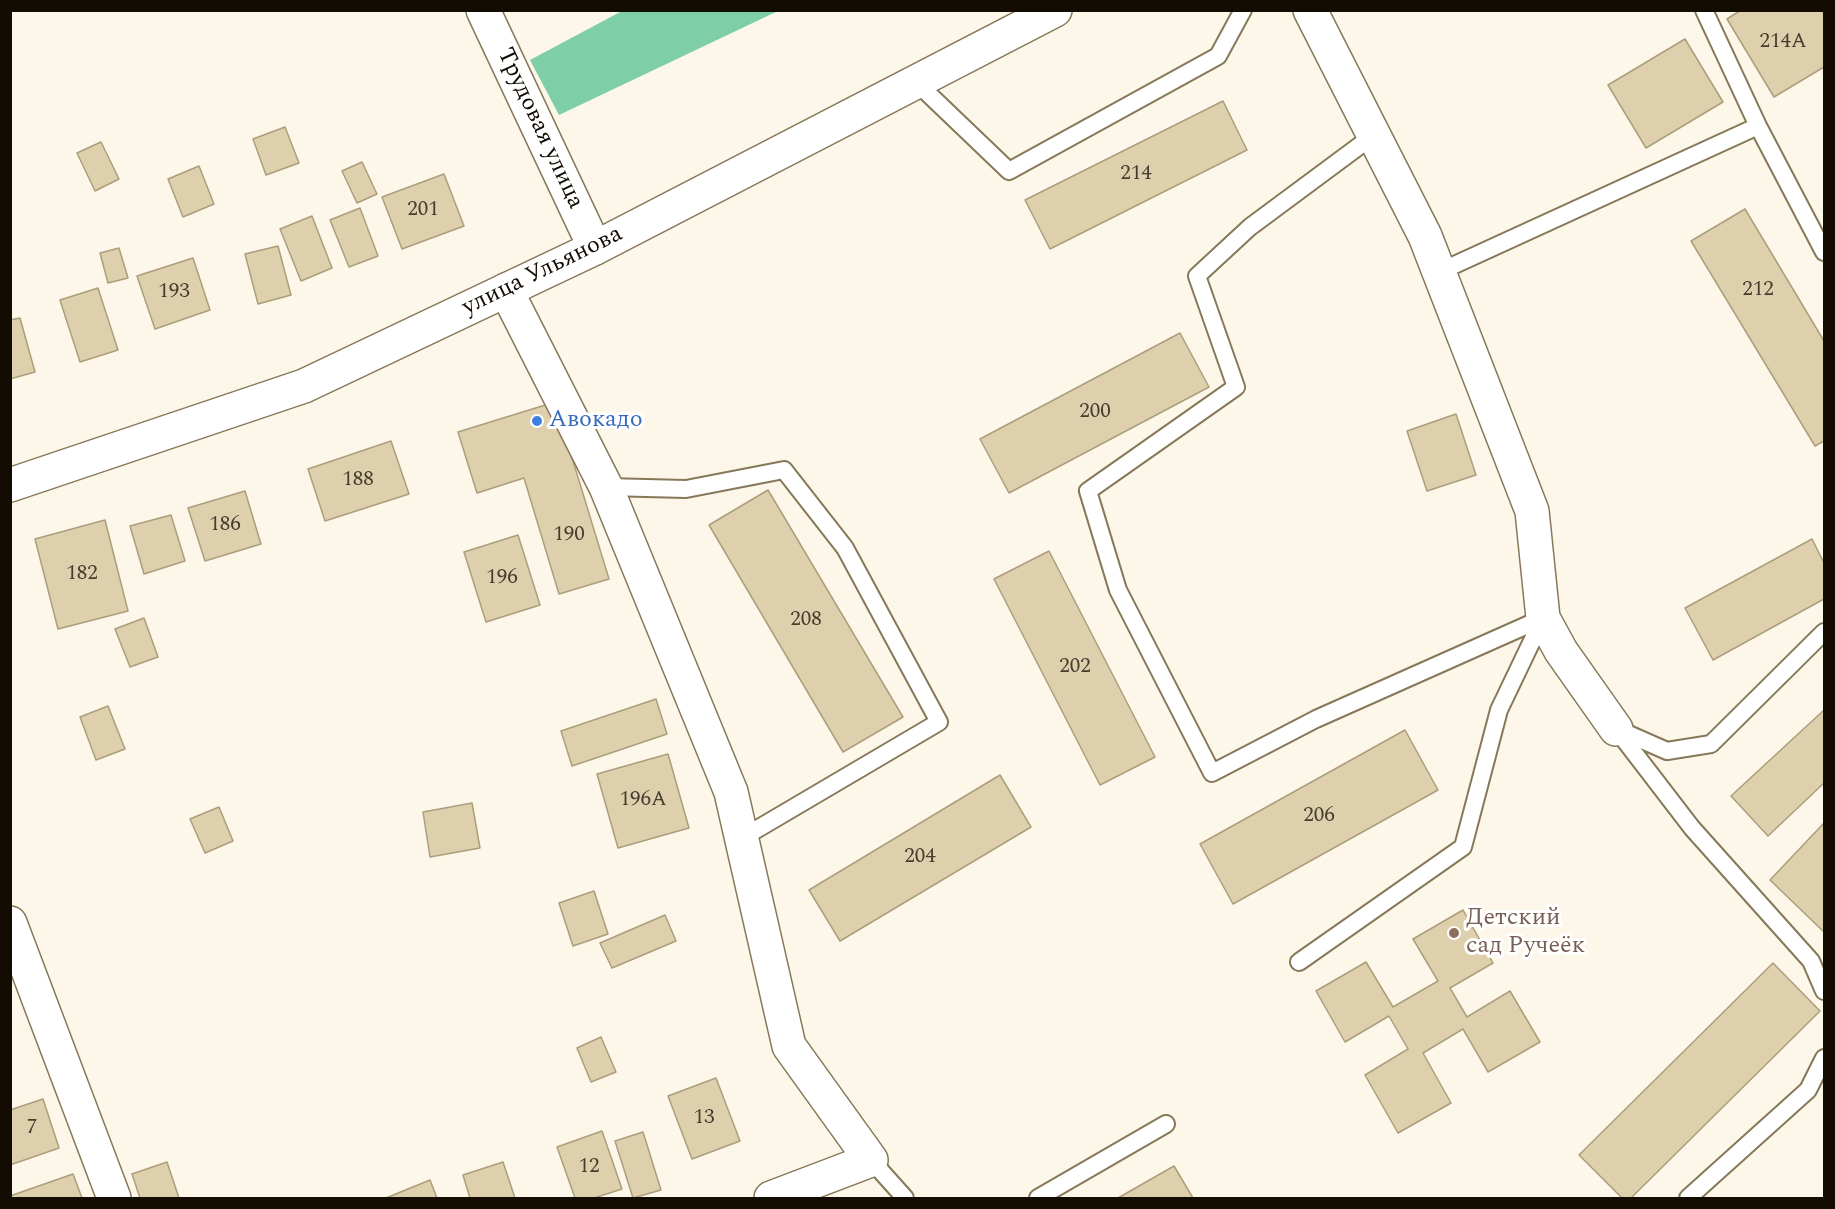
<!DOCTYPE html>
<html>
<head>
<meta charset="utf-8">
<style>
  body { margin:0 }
  #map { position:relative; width:1835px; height:1209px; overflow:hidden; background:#fdf7e9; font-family:Spectral,serif }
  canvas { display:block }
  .frame { position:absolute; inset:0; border:12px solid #120c03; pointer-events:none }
</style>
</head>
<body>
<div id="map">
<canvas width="1835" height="1209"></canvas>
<div class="frame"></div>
</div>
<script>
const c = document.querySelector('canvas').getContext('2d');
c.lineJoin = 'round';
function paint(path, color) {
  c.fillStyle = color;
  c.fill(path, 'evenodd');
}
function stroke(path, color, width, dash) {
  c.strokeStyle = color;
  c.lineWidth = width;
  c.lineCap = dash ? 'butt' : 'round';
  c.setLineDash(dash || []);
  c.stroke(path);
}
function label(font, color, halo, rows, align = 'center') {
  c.font = font + ' Spectral,serif';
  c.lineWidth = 6;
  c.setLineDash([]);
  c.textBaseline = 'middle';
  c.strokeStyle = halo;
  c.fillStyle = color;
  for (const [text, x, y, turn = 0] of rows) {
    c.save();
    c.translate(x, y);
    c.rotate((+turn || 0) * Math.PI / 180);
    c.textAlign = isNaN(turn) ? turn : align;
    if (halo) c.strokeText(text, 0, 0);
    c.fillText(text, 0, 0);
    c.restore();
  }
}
paint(new Path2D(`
  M622 11V10L778 11 559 115 530 60Z`), '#7ecea7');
const building = new Path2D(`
  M1741 10H1822L1824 14V67L1774 97 1727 19Z
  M1685 39 1723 102 1646 148 1608 85Z
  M1223 101 1247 150 1050 249 1025 200Z
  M285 127 299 163 266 175 253 139Z
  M101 142 119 179 95 191 77 153Z
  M362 162 377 194 357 203 342 171Z
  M199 166 214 204 183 217 168 179Z
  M444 174 464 226 402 249 382 197Z
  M360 208 378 256 349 267 330 220Z
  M1745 209 1824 341V441L1815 446 1691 241Z
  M312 216 332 268 301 281 280 229Z
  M278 246 291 295 258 304 245 254Z
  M119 248 128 278 108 283 100 253Z
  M193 258 210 310 155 329 137 276Z
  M98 288 118 350 80 362 60 300Z
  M20 318 35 372 10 379V320Z
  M1180 333 1209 387 1009 493 980 439Z
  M555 402 609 579 559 594 524 478 477 493 458 432Z
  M1456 414 1476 475 1427 491 1407 431Z
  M391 441 409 494 325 521 308 469Z
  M768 490 903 717 843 752 709 525Z
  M245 491 261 544 205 561 188 508Z
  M171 515 185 561 144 574 130 526Z
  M105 520 128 611 58 629 35 539Z
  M518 535 540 605 486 622 464 552Z
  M1812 539 1824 563V599L1713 660 1685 608Z
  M1049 551 1155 757 1100 785 994 579Z
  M144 618 158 657 130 667 115 629Z
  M656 699 667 734 572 766 561 731Z
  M108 706 125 749 96 760 80 717Z
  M1824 710V783L1768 836 1731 796Z
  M1405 730 1438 790 1233 904 1200 844Z
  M668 754 689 828 618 848 597 774Z
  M1000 775 1031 827 840 941 809 890Z
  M472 803 480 848 430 857 423 812Z
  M219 807 233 841 205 853 190 819Z
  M1824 823V932L1770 880Z
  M594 891 608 934 573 946 559 903Z
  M1463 910 1493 963 1450 988 1467 1017 1510 991 1540 1042 1488 1072 1463 1029 1423 1053 1451 1103 1398 1133 1365 1075 1408 1049 1389 1016 1345 1042 1316 991 1366 962 1393 1007 1438 981 1413 939Z
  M665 915 676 941 612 968 600 943Z
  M1773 963 1820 1011 1631 1198H1622L1579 1155Z
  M601 1037 616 1072 591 1082 577 1048Z
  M716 1078 740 1141 692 1159 668 1096Z
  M43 1099 59 1148 10 1165V1110Z
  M602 1131 622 1189 594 1198H575L557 1147Z
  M643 1132 661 1190 633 1198 615 1141Z
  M167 1162 179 1198H140L132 1174Z
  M503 1162 515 1198H470L463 1175Z
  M1174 1166 1193 1198H1118Z
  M73 1174 82 1198H10V1196Z
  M430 1180 437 1198H386Z`);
paint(building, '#dfd0ad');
stroke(building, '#ac9d7c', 1.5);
const lane = new Path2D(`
  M1704 10 1758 126
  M916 82 1009 171 1218 56 1243 10
  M1439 272 1758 126 1824 252
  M606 487 686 489 784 470 845 548 939 722 742 838
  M1616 729 1692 828 1811 961 1824 991
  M1617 729 1667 751 1711 744 1824 632
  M1299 962 1463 847 1499 710 1543 618 1316 719 1212 773 1118 590 1088 491 1236 387 1197 276 1250 227 1374 135
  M871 1160 905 1198
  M1038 1198 1166 1124
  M1688 1198 1808 1090 1824 1058`);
const street = new Path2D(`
  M483 10 595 248
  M1310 10 1425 236 1532 511 1543 618 1561 651 1616 729
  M506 290 606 487 731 792 789 1046 871 1160 771 1198
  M10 923 114 1198`);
const secondary = new Path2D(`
  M10 485 304 386 595 248 1055 10`);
stroke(lane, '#867858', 20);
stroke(street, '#867858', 36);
stroke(secondary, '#867858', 36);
stroke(lane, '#fff', 16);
stroke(street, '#fff', 33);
stroke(secondary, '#fff', 33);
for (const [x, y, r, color] of [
  [537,421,6,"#3f7fe0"],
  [1454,933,6,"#8d6e63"]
]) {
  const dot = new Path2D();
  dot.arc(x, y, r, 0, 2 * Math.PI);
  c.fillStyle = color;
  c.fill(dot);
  stroke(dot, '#fff', 2);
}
label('21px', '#453d2e', null, [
  ["214А",1783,43],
  ["214",1136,175],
  ["201",423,211],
  ["212",1758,291],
  ["193",174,293],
  ["200",1095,413],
  ["188",358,481],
  ["186",225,526],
  ["190",569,536],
  ["182",82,575],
  ["196",502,579],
  ["208",806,621],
  ["202",1075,668],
  ["196А",643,801],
  ["206",1319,817],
  ["204",920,858],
  ["13",704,1119],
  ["7",32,1129],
  ["12",589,1168]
]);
label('24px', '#120c03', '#fff', [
  ["Трудовая улица",539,129,65],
  ["улица Ульянова",543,272,-26]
]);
label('24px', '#366cbe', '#fff', [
  ["Авокадо",549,421]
], 'left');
label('24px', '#785e54', '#fff', [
  ["Детский",1466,919],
  ["сад Ручеёк",1466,947]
], 'left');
</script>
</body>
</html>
